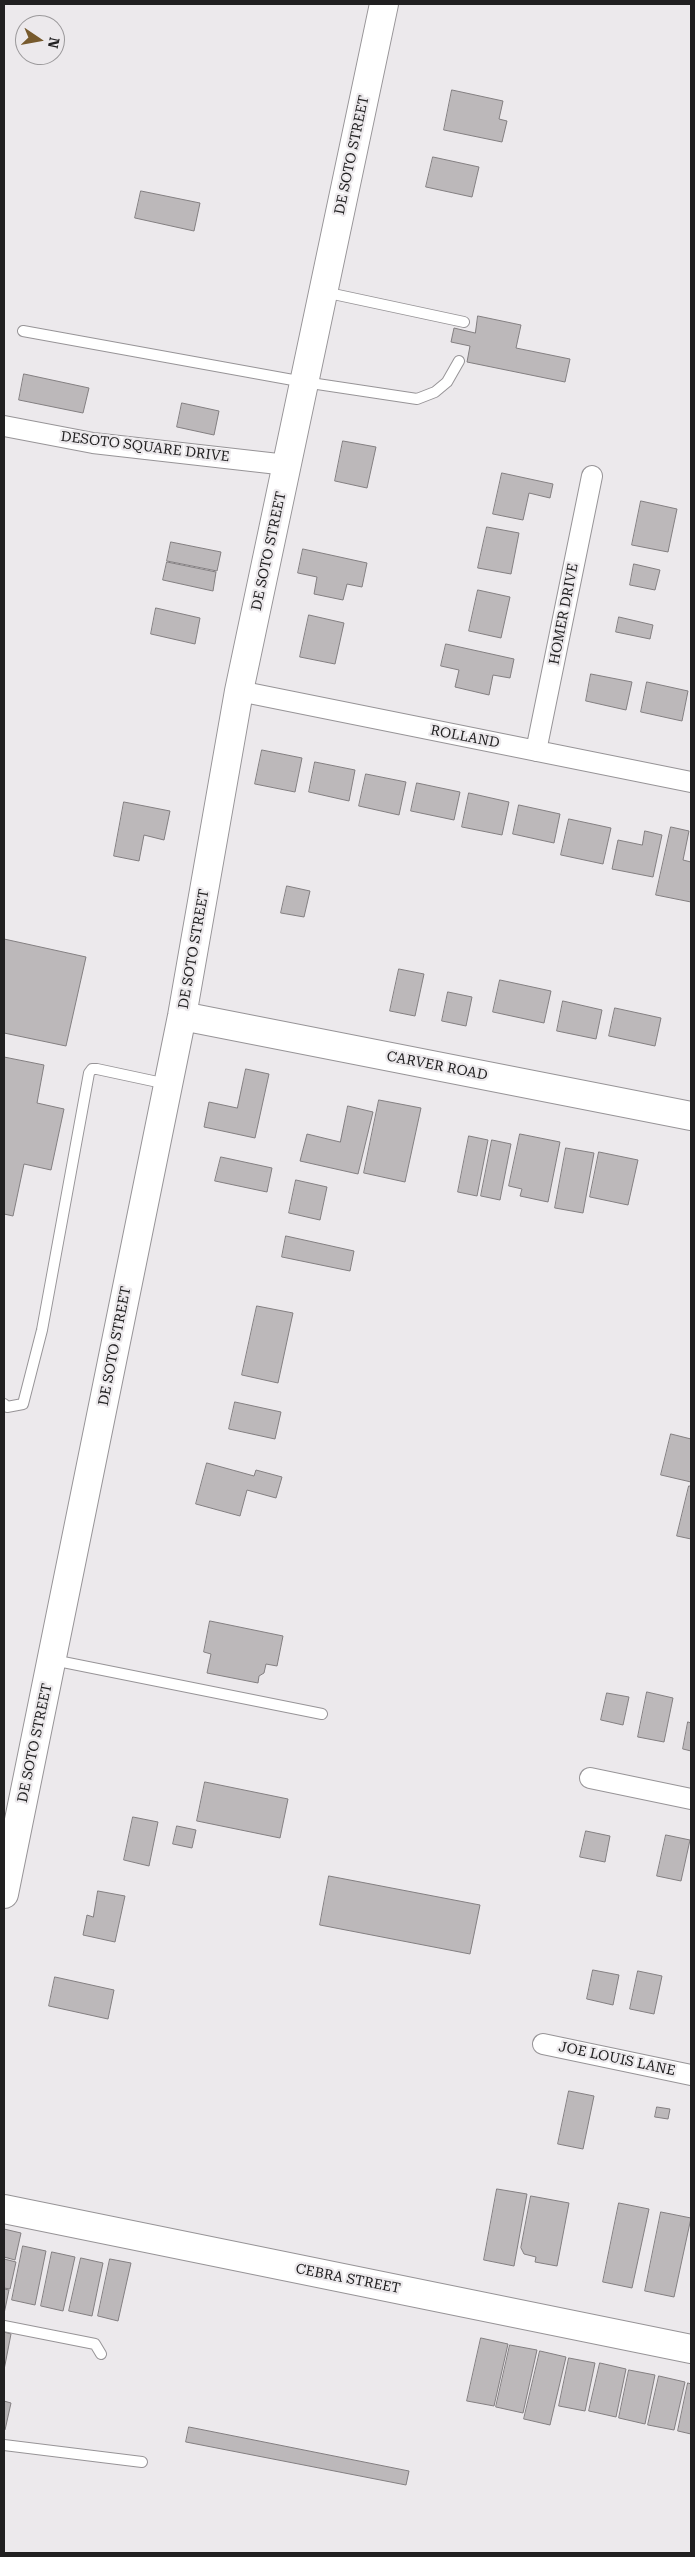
<!DOCTYPE html>
<html>
<head>
<meta charset="utf-8">
<style>
  body { margin:0 }
  #map { position:relative; width:695px; height:2557px; overflow:hidden; background:#ece9ec; font-family:"Roboto Serif",serif }
  canvas { display:block }
  .frame { position:absolute; inset:0; border:5px solid #212021; pointer-events:none }
  .north { position:absolute; left:15px; top:15px; width:50px; height:50px; box-sizing:border-box; background:#ece9ec; border:1px solid #9b999b; border-radius:50%; rotate:102deg; font-size:14px; font-weight:700; line-height:20px; text-align:center; color:#212021 }
  .north::after { content:''; display:block; margin:auto; width:18px; height:22px; background:#775a2d; clip-path:polygon(50% 0,100% 100%,50% 72%,0 100%) }
</style>
</head>
<body>
<div id="map">
<canvas width="695" height="2557"></canvas>
<div class="frame"></div>
<div class="north">N</div>
</div>
<script>
const c = document.querySelector('canvas').getContext('2d');
c.lineJoin = 'round';
function paint(path, color) {
  c.fillStyle = color;
  c.fill(path, 'evenodd');
}
function stroke(path, color, width, dash) {
  c.strokeStyle = color;
  c.lineWidth = width;
  c.lineCap = dash ? 'butt' : 'round';
  c.setLineDash(dash || []);
  c.stroke(path);
}
function label(font, color, halo, rows, align = 'center') {
  c.font = font + ' "Roboto Serif",serif';
  c.lineWidth = 4.5;
  c.setLineDash([]);
  c.textBaseline = 'middle';
  c.strokeStyle = halo;
  c.fillStyle = color;
  for (const [text, x, y, turn = 0] of rows) {
    c.save();
    c.translate(x, y);
    c.rotate((+turn || 0) * Math.PI / 180);
    c.textAlign = isNaN(turn) ? turn : align;
    if (halo) c.strokeText(text, 0, 0);
    c.fillText(text, 0, 0);
    c.restore();
  }
}
const building = new Path2D(`
  M452 90 503 101 499 119 507 121 502 142 444 130Z
  M433 157 479 167 472 197 426 187Z
  M141 191 200 203 194 231 135 218Z
  M478 316 521 325 516 348 570 359 565 382 467 362 470 346 451 342 454 328 475 333Z
  M24 374 89 388 83 413 19 400Z
  M182 403 219 411 214 435 177 427Z
  M343 441 376 447 367 488 335 481Z
  M502 473 553 484 550 498 529 493 523 520 493 514Z
  M641 501 677 509 668 552 632 545Z
  M487 527 519 533 511 574 478 568Z
  M171 542 221 552 217 571 167 561Z
  M303 549 367 563 362 587 347 584 343 600 314 594 317 577 298 573Z
  M167 562 216 572 213 591 163 580Z
  M634 564 660 570 655 590 630 585Z
  M478 590 510 597 501 638 469 631Z
  M156 608 200 618 195 644 151 634Z
  M309 615 344 623 335 664 300 657Z
  M619 617 653 625 650 639 616 632Z
  M446 644 514 659 510 678 493 675 489 695 455 687 459 670 441 666Z
  M591 674 632 682 626 710 586 701Z
  M647 682 688 691 682 721 641 712Z
  M262 750 302 758 295 792 255 784Z
  M315 762 355 770 349 801 309 792Z
  M366 774 406 782 399 815 359 806Z
  M417 783 460 792 454 820 411 811Z
  M469 793 509 802 502 835 462 827Z
  M124 802 170 811 164 840 144 835 139 861 114 856Z
  M519 805 560 814 554 843 513 834Z
  M569 819 611 828 603 864 561 855Z
  M671 827 689 831 683 860 691 862V902L656 895Z
  M645 831 662 835 653 877 612 869 618 840 642 845Z
  M287 886 310 891 304 917 281 913Z
  M4 939 86 957 66 1046 4 1033Z
  M399 969 424 974 415 1016 390 1011Z
  M500 980 551 991 544 1023 493 1012Z
  M448 992 472 997 466 1026 442 1021Z
  M563 1001 602 1010 596 1039 557 1031Z
  M615 1008 661 1018 655 1046 609 1036Z
  M4 1057 44 1065 37 1103 64 1109 51 1170 24 1164 13 1216 4 1214Z
  M246 1069 269 1074 255 1138 204 1127 209 1102 237 1108Z
  M379 1100 421 1108 405 1182 364 1173Z
  M348 1106 373 1112 358 1174 300 1161 307 1134 340 1142Z
  M520 1134 560 1142 548 1202 520 1196 522 1189 509 1186Z
  M469 1136 488 1140 477 1196 458 1192Z
  M492 1140 511 1144 500 1200 481 1196Z
  M566 1148 594 1153 583 1213 555 1208Z
  M599 1152 638 1160 628 1205 590 1197Z
  M221 1157 272 1168 267 1192 215 1181Z
  M296 1180 327 1187 320 1220 289 1213Z
  M286 1236 354 1251 350 1271 282 1257Z
  M257 1306 293 1313 278 1383 242 1375Z
  M235 1402 281 1412 275 1439 229 1429Z
  M671 1434 691 1439V1482L661 1475Z
  M207 1463 254 1476 256 1470 282 1477 276 1498 247 1490 240 1516 196 1504Z
  M689 1486H691V1539L677 1536Z
  M210 1621 283 1636 277 1666 266 1664 264 1673 259 1676 258 1683 207 1673 211 1654 204 1652Z
  M647 1692 673 1698 664 1742 638 1737Z
  M607 1693 629 1697 623 1725 601 1720Z
  M688 1722 691 1723V1751L683 1749Z
  M205 1782 288 1799 280 1838 197 1821Z
  M133 1817 158 1822 149 1866 124 1860Z
  M177 1826 196 1830 192 1848 173 1844Z
  M586 1831 610 1836 605 1862 580 1857Z
  M666 1835 690 1840 681 1881 657 1876Z
  M329 1876 480 1905 470 1954 320 1925Z
  M98 1891 125 1896 115 1942 83 1935 87 1915 93 1917Z
  M593 1970 619 1975 613 2005 587 1999Z
  M638 1971 662 1976 654 2014 630 2009Z
  M55 1977 114 1990 108 2019 49 2006Z
  M569 2091 594 2096 583 2149 558 2144Z
  M657 2107 670 2109 668 2119 655 2117Z
  M497 2189 527 2194 514 2266 484 2260Z
  M531 2196 569 2203 557 2266 535 2262 536 2257 524 2254 521 2248Z
  M619 2203 649 2209 632 2288 603 2282Z
  M661 2212 691 2218 674 2297 645 2291Z
  M4 2229 21 2233 15 2260 4 2257Z
  M23 2246 46 2251 35 2305 12 2300Z
  M52 2252 75 2257 63 2311 41 2306Z
  M81 2258 103 2263 92 2316 69 2311Z
  M4 2259 16 2262 10 2289 4 2288Z
  M110 2259 131 2263 118 2321 98 2316Z
  M4 2289 9 2290 4 2314Z
  M4 2332 11 2334 4 2370Z
  M481 2338 508 2344 494 2406 467 2401Z
  M510 2345 537 2350 523 2413 496 2407Z
  M540 2351 566 2357 550 2425 524 2419Z
  M569 2358 595 2363 585 2411 559 2406Z
  M600 2363 626 2369 616 2417 589 2411Z
  M629 2370 655 2375 645 2424 619 2418Z
  M659 2376 685 2382 674 2430 648 2425Z
  M688 2383 691 2384V2434L678 2431Z
  M4 2401 11 2403 5 2430H4Z
  M189 2427 409 2471 406 2485 186 2442Z`);
paint(building, '#bcb8ba');
stroke(building, '#837f81', 1);
const lane = new Path2D(`
  M324 292 464 322
  M23 331 304 382 417 399 435 392 447 382 459 361
  M4 1404 7 1407 23 1404 42 1330 89 1073 92 1069H97L167 1084
  M53 1660 322 1714
  M4 2326 95 2344 101 2354
  M4 2445 142 2462`);
const street = new Path2D(`
  M4 426 93 443 287 465
  M239 691 691 782
  M536 751 592 476
  M590 1778 691 1799
  M543 2044 691 2075`);
const secondary = new Path2D(`
  M182 1016 691 1116
  M4 1894 182 1016 239 691 384 4
  M4 2209 691 2349`);
stroke(lane, '#979497', 12);
stroke(street, '#979497', 22);
stroke(secondary, '#979497', 30);
stroke(lane, '#fff', 10);
stroke(street, '#fff', 20);
stroke(secondary, '#fff', 28);
label('14px', '#212021', '#ece9ec', [
  ["DE SOTO STREET",352,155,-78],
  ["DESOTO SQUARE DRIVE",145,447,7],
  ["DE SOTO STREET",269,551,-78],
  ["HOMER DRIVE",564,614,-79],
  ["ROLLAND",465,737,11],
  ["DE SOTO STREET",194,949,-80],
  ["CARVER ROAD",437,1066,11],
  ["DE SOTO STREET",115,1346,-79],
  ["DE SOTO STREET",35,1743,-78],
  ["JOE LOUIS LANE",617,2059,12],
  ["CEBRA STREET",348,2279,11]
]);
</script>
</body>
</html>
